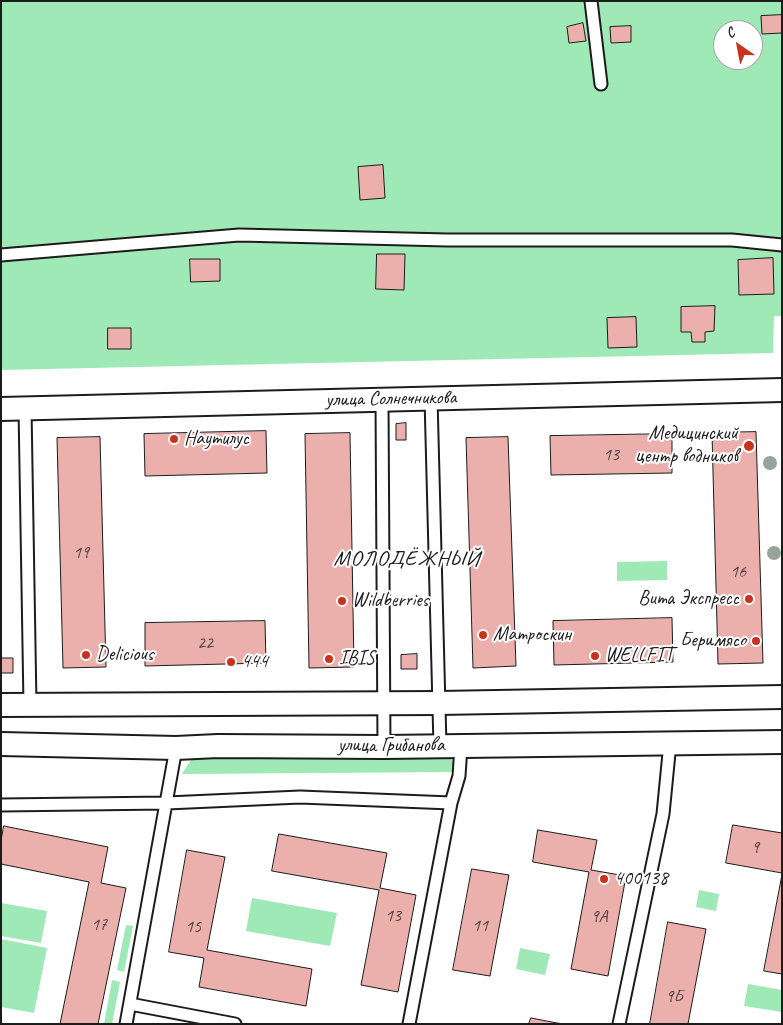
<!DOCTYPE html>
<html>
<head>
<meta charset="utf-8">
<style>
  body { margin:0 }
  #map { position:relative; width:783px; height:1025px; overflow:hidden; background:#fff; font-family:Caveat,sans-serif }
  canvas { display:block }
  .frame { position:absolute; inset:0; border:2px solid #1c1c1c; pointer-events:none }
  .north { position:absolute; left:713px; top:20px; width:50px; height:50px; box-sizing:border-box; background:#fff; border:1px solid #a4a4a4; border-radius:50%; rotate:327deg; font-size:14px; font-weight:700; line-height:20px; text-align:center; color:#1c1c1c }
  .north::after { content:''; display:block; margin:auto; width:18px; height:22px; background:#c8321e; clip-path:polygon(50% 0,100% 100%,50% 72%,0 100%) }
</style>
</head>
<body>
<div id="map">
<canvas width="783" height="1025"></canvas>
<div class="frame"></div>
<div class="north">С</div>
</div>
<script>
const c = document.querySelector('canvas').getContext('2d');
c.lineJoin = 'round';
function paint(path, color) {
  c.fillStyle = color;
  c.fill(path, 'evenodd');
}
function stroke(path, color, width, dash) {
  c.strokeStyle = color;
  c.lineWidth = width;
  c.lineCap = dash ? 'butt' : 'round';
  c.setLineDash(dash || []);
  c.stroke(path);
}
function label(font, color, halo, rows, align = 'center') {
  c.font = font + ' Caveat,sans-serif';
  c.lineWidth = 4;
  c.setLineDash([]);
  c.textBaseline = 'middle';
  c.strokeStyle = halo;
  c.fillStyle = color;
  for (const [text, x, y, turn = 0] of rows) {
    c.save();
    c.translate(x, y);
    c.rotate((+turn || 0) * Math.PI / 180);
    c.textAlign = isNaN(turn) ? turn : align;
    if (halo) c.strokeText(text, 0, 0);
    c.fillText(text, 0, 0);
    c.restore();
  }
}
paint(new Path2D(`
  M1 1H782V316H774L773 353 1 370ZM723 30H753V60H723Z
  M667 561V580L617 581V562Z
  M205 754 450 756 454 764 452 772 182 774 191 760Z
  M699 890 719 894 716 911 696 907Z
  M252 898 337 913 330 946 246 931Z
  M1 903 47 911 41 943 1 936Z
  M126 925 133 926 124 972 117 970Z
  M1 939 47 948 34 1013 1 1007Z
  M520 948 550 954 545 975 516 969Z
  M112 980 120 982 112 1024H104Z
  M748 984 782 990V1012L744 1006Z`), '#9fe9b7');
const building = new Path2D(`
  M782 15V33L762 34 761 16Z
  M583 23 586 41 569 43 567 27Z
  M631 26V42L611 43 610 27Z
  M383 165 385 198 360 200 358 167Z
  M377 254H405L404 290 376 289Z
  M773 258 774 294 739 295 738 260Z
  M190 259H220V281L191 282Z
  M715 306 714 331 705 332V342H692L691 332H681V307Z
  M636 317 637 347 608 348 607 318Z
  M108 328H131V349H108Z
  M406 423V440H396V424Z
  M266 431 267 473 145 476 144 434Z
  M756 432 763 663 718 664 712 433Z
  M350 433 354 667 309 668 305 434Z
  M672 434V473L551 475 550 436Z
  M100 437 106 667 63 668 57 438Z
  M508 437 516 666 473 668 466 438Z
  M672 618 673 662 554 665 553 621Z
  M265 621 266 663 145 666V623Z
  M417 654V669H401V655Z
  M1 658H13V673H1Z
  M733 825 782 833V873L726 863Z
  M4 826 108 847 101 883 126 888 98 1024H60L89 882 1 864V841Z
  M538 830 597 840 591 870 626 876 608 976 571 969 589 872 533 862Z
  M279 834 387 853 380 888 416 895 398 992 361 985 379 890 272 871Z
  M187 850 225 857 207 950 312 969 306 1006 199 987 204 958 169 952Z
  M472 869 509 875 490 976 453 970Z
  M782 875V974L764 971Z
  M668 922 706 929 688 1024H650Z
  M531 1018 557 1023 564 1024H529Z`);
paint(building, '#ebafac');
stroke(building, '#1c1c1c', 1);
const service = new Path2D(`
  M591 1 601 84
  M1 255 239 235 447 240H732L782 245
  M431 398 440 746
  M382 400 384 747
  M25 408 30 705
  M1 805 167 803 300 797 451 803
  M130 1004 235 1024
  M126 1024 176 748
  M409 1024 451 803 459 776 461 746
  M619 1024 663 814 670 743`);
const minor = new Path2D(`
  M1 409 782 390
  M1 705 439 703 782 697
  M1 744 176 748 218 746 384 747 782 742`);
stroke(service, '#1c1c1c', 15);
stroke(minor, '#1c1c1c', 26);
stroke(service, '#fff', 11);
stroke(minor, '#fff', 22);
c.fillStyle = '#98a49b';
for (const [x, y] of [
  [770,463],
  [774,553]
]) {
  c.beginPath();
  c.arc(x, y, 7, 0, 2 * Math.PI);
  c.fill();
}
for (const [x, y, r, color] of [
  [174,439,5,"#c8321e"],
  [749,446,6,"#c8321e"],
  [749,599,5,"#c8321e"],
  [342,601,5,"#c8321e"],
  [483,635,5,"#c8321e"],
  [756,641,5,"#c8321e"],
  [86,655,5,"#c8321e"],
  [595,656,5,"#c8321e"],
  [329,659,5,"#c8321e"],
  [231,662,5,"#c8321e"],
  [604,879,5,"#c8321e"]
]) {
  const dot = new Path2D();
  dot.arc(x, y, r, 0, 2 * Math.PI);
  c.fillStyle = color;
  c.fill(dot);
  stroke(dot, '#fff', 2);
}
label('18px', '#504140', null, [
  ["13",611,455],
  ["19",81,553],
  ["16",738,572],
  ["22",205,643],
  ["9",755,848],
  ["13",393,916],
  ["9А",599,917],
  ["17",99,925],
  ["11",480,926],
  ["15",193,927],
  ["9Б",674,997]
]);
label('20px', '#1c1c1c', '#fff', [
  ["улица Солнечникова",391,399,-1],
  ["улица Грибанова",391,746]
]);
label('20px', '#1c1c1c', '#fff', [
  ["Медицинский",738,434,"right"],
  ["центр водников",738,457,"right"],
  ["Наутилус",184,439],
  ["Вита Экспресс",739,599,"right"],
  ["Wildberries",352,601],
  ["Матроскин",493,635],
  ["Беримясо",746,641,"right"],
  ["Delicious",96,655],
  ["WELLFIT",605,656],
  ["IBIS",339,659],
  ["444",241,662],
  ["400138",614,879]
], 'left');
c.letterSpacing = '1px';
label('22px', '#1c1c1c', '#fff', [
  ["МОЛОДЁЖНЫЙ",407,559]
]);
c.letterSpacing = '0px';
</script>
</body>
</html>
